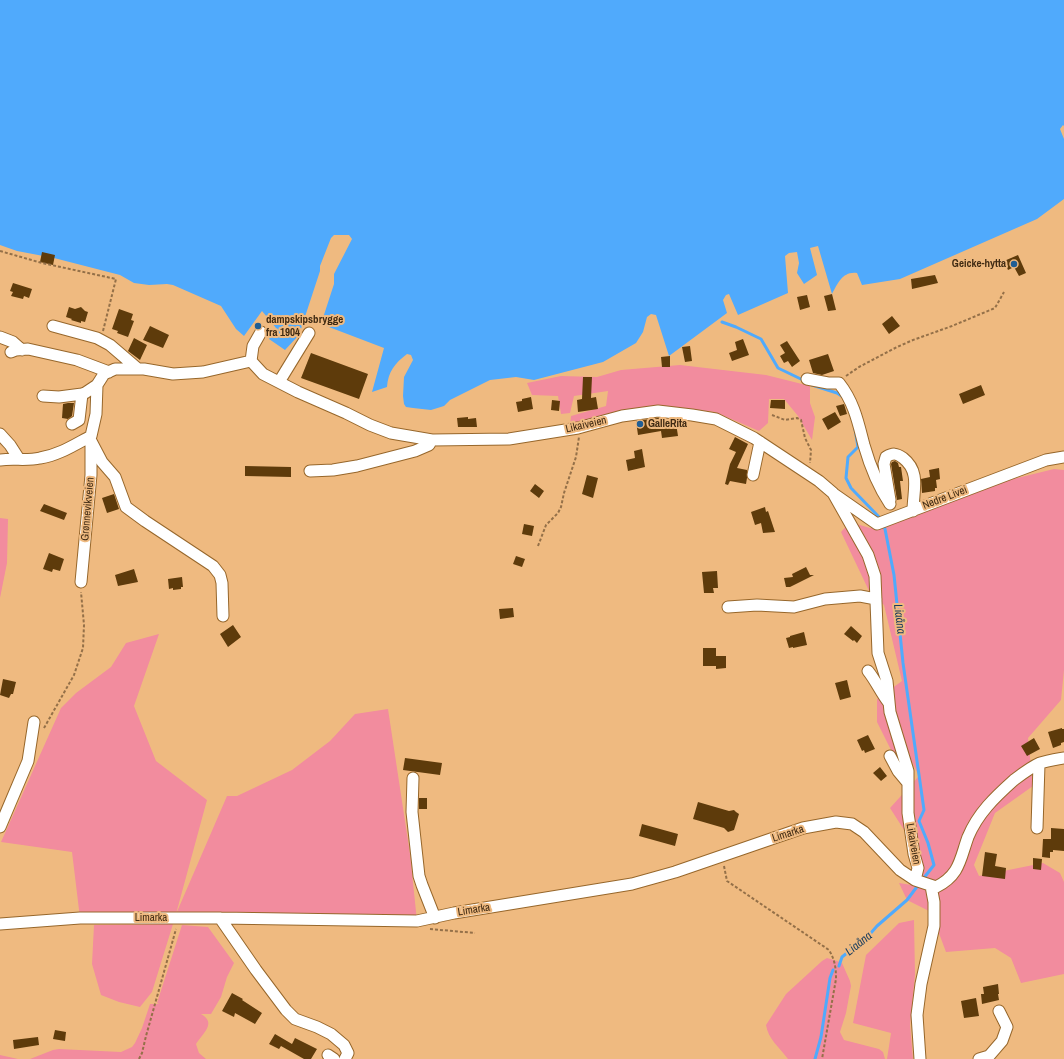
<!DOCTYPE html>
<html>
<head>
<meta charset="utf-8">
<style>
  body { margin:0 }
  canvas { display:block; background:#efba80 }
</style>
</head>
<body>
<canvas width="1064" height="1059"></canvas>
<script>
const c = document.querySelector('canvas').getContext('2d');
c.lineJoin = 'round';
function paint(path, color) {
  c.fillStyle = color;
  c.fill(path, 'evenodd');
}
function stroke(path, color, width, dash) {
  c.strokeStyle = color;
  c.lineWidth = width;
  c.lineCap = dash ? 'butt' : 'round';
  c.setLineDash(dash || []);
  c.stroke(path);
}
function label(font, color, halo, rows, align = 'center') {
  c.font = font + ' "Archivo Narrow",sans-serif';
  c.lineWidth = 4;
  c.setLineDash([]);
  c.textBaseline = 'middle';
  c.strokeStyle = halo;
  c.fillStyle = color;
  for (const [text, x, y, turn = 0] of rows) {
    c.save();
    c.translate(x, y);
    c.rotate((+turn || 0) * Math.PI / 180);
    c.textAlign = isNaN(turn) ? turn : align;
    if (halo) c.strokeText(text, 0, 0);
    c.fillText(text, 0, 0);
    c.restore();
  }
}
paint(new Path2D(`
  M680 365 766 375 810 386V403L815 417 812 440 798 416 784 399H769L768 423 759 431 715 412 670 407 637 408 570 426 571 416 606 406 608 391 574 396 570 413 561 414 558 396 532 395 527 383 561 376 597 377 621 370Z
  M1054 469 1064 470V670L1061 700 1028 738 1033 786 995 813 974 865 979 876 1043 863 1060 873 1064 882V974L1021 983 1011 958 995 948 946 952 931 912 907 900 899 883 924 887 921 866 913 844 890 808 919 776 912 762 893 754 877 722V699L902 681 884 605 870 593 841 532 850 522 870 528 885 526 1001 482Z
  M0 518 8 519 7 563 0 598Z
  M159 634 134 706 156 761 207 800 176 914 227 796H237L292 770 330 741 355 714 388 709 410 854 417 921 80 918 72 852 1 842 61 708 76 693 111 667 126 643Z
  M914 920 915 975 910 1025 913 1059H887L891 1033 853 1023 866 955 899 923Z
  M173 924 152 992 140 1007 119 1002 101 995 92 964 94 925Z
  M182 925 208 927 234 963 227 977 221 997 211 1014H201C217 1023 203 1033 196 1044L199 1053 206 1059H0V1055L18 1059H30L53 1050 59 1049 121 1052 132 1047 135 1043 142 1028 150 1004H159L157 1003Z
  M827 958 837 961 842 963 850 981 851 986 846 1013 840 1032 844 1040 879 1049 883 1052 885 1059H788C780 1048 768 1039 766 1025L786 994 822 961Z`), '#f28c9e');
paint(new Path2D(`
  M0 0H1064V126L1063 125 1060 129 1064 139V199L1037 219 900 279 862 285 857 273C843 271 838 283 832 294L818 246 810 248 817 275 804 284 797 273 799 263 797 252 789 253 785 256 788 293 738 315 729 294 726 295 723 300 727 313 669 356 656 315 651 314 647 317 643 332 636 343 603 362 534 380 516 377 490 380 450 400 444 406 431 410 413 408 406 407 404 404 403 396 404 377 413 360 411 355 407 354C395 363 388 372 387 387L372 392 384 348 321 324 334 284V274L352 239 349 235H334L331 238 320 266V271L299 335 285 350 269 339 276 328 262 311 244 336 236 329 221 306 173 285 167 284 149 285 134 283 120 275 54 258 17 251 0 245Z`), '#50aafc');
stroke(new Path2D(`
  M722 322 736 327 761 339 778 368 805 381
  M812 385 837 393 843 397
  M855 429 858 447 848 457 846 478 851 488 879 517 885 529 894 575 903 663 924 810 919 821 928 843 934 865 923 879
  M839 966 842 957 852 949 863 942 877 926 907 900 919 884
  M815 1059 821 1037 830 978 833 970`), '#50aafc', 3);
paint(new Path2D(`
  M42 252 55 255 53 265 40 262Z
  M1018 255 1026 273 1019 276 1014 267 1008 270 1004 261Z
  M935 275 938 283 912 289 911 279Z
  M13 283 32 289 29 298 24 296 23 299 11 296 13 292 10 291Z
  M832 294 836 310 828 311 824 296Z
  M807 295 810 307 800 310 797 297Z
  M69 307 75 309 81 307 85 311 88 312 85 322 81 321V323L71 320 72 319 66 317Z
  M119 309 133 314 131 320 134 321 128 337 117 333 118 331 112 329Z
  M892 316 900 326 889 334 882 324Z
  M150 326 169 335 163 348 143 340Z
  M134 338 147 345 140 360 128 351Z
  M743 339 749 355 732 361 729 353 737 350 735 342Z
  M787 341 800 361 792 367 788 361 784 363 780 356 785 353 780 345Z
  M690 346 692 361 685 362 682 347Z
  M311 353 368 374 359 399 301 378Z
  M828 354 834 371 822 375 813 373 809 360Z
  M670 356V367H662L661 357Z
  M583 377H592L591 398 596 397 598 409 578 412 577 400 582 399Z
  M981 385 985 395 963 404 959 394Z
  M531 397 533 409 518 412 516 402 522 401V399Z
  M552 400 560 401 559 411 551 410Z
  M771 400H785V409L770 408Z
  M68 403H74L72 416 68 419 62 418 63 404Z
  M844 404 847 414 840 416 836 406Z
  M835 412 841 422 828 430 822 419Z
  M468 417V419L476 418 477 427H458L457 418Z
  M658 418H660L661 426 676 423 678 436 662 438 661 431 638 435 636 421Z
  M735 437 748 444 737 468 747 470V478L746 484 730 481 728 485 725 484 730 464 736 452 729 449Z
  M642 449 645 467 628 471 626 460 635 458 634 451Z
  M895 461 898 463 899 467H901L903 481H900L902 499 897 500 891 464 892 462Z
  M245 466 291 467V477L245 476Z
  M939 468 940 479 936 480 937 488H935V491L922 493 921 479 930 477 929 470Z
  M587 475 598 478 593 498 582 494Z
  M535 484 544 491 539 498 530 491Z
  M114 494 119 509 107 513 102 498Z
  M44 504 67 513 64 520 40 511Z
  M765 507 766 512 768 511 775 532 763 533 761 523 755 525 751 512Z
  M524 524 534 526 532 536 522 534Z
  M49 553 64 559 60 571 53 569 52 572 43 569Z
  M516 556 525 559 522 567 513 564Z
  M806 567 810 575H814L790 587H786L784 578 793 577 792 574Z
  M134 569 138 582 118 586 115 575Z
  M717 571 718 588H713L714 593H704L702 572Z
  M182 577 183 587H181V589L173 590V588L169 589 168 579Z
  M513 608 514 617 500 619 499 609Z
  M233 625 241 637 228 647 220 634Z
  M851 626 862 636 857 643 854 640 853 641 844 634Z
  M804 632 807 645 793 648V647L789 648 786 638 790 637V636Z
  M703 648H716V656H726V668L716 669V666H703Z
  M3 679 16 682 13 694H11L9 698 0 695Z
  M847 680 851 697 840 700 835 683Z
  M1062 728V729H1064V742L1061 743V745L1053 748 1048 732Z
  M868 735 875 749 865 753 864 750 862 751 857 740Z
  M1034 738 1040 749 1027 756 1021 746Z
  M405 758 442 763 440 775 403 770Z
  M880 767 887 776 881 781 873 773Z
  M419 798H427V809H419Z
  M698 802 729 811 734 810 736 812 739 814 734 830 728 832 724 828 693 819Z
  M642 824 678 834 675 846 639 836Z
  M1051 828 1064 829V851L1053 850V852H1050V858L1042 857 1043 839H1051Z
  M985 852 997 854 995 866 1006 868 1005 879 982 876Z
  M1033 858 1042 859 1041 870 1033 869Z
  M998 984 999 994H998L999 1000 982 1004 981 994H984L983 987Z
  M232 993 243 999 242 1000 262 1013 255 1024 235 1013 234 1017 222 1011Z
  M976 998 979 1016 964 1018 961 1001Z
  M55 1030 66 1032 65 1041 53 1039Z
  M275 1034 292 1044 295 1038 317 1049 311 1059H304L281 1046 279 1049 269 1044Z
  M38 1037 39 1045 14 1049 13 1040Z`), '#5e3b0b');
const minor = new Path2D(`
  M53 326 97 338 110 345 138 369
  M261 332 253 346 251 361 263 374 298 392 346 413 370 425 391 433 432 440 509 439 578 428 622 416 658 411 692 415 716 419 754 438 819 481 833 493 868 555 875 576 878 653 887 681 890 712 908 771V813L914 854 918 868 915 880 936 887C960 875 960 859 968 837 978 813 995 797 1014 780 1022 774 1031 767 1040 763 1048 761 1056 759 1064 758
  M0 337 13 342 22 350
  M11 352 16 350 28 349 77 360 109 372
  M807 379 828 383H839C854 402 858 422 864 445 870 466 878 486 890 504
  M279 382 309 333
  M43 396 59 397 82 394 85 393 97 385
  M72 424 79 420 82 394
  M0 434 10 445 19 459
  M91 441 102 462 115 477 126 507 145 521 213 566 220 575 222 583 223 616
  M0 460C13 458 27 461 40 458 59 455 74 445 91 436L96 414 97 385 104 374 115 369H144L173 374 203 372 251 361
  M310 471 333 470 357 466 415 451 429 445 432 440
  M753 475 760 442
  M834 494 877 524 1046 460 1064 457
  M890 500 884 464 886 457C893 453 896 453 903 458 921 472 913 491 913 511
  M81 582 91 475V444
  M728 607 757 605 794 607 825 599 860 596 876 599
  M868 671C876 681 881 693 889 703
  M890 756 898 771 908 783
  M413 778 412 812 419 876 422 885 435 918
  M0 827 28 761 34 722
  M1037 828 1039 764
  M220 918 256 970 286 1010 295 1019 317 1027 331 1034 344 1045 348 1053 345 1059
  M0 924 80 918H220L417 921 454 913 632 884 675 872 803 828 836 822 852 824 864 832 900 870 915 880
  M328 1055 334 1059
  M920 1059 917 1015 921 984 934 926V902L931 886
  M979 1059 989 1056 1002 1041 1007 1027 999 1011`);
stroke(minor, '#97672b', 13);
stroke(new Path2D(`
  M0 251 42 263 116 279 103 331
  M846 376 859 367 897 347 913 340 952 326 995 308 1004 292
  M772 415 785 420 797 418 801 420 805 438 811 450 810 463
  M538 546 546 525 558 513 561 507 564 493 576 457 579 437
  M44 728 74 675 83 648 84 625 81 592
  M724 866 727 881 829 950C835 960 836 968 836 979L822 1059
  M430 929 475 933
  M139 1059 142 1053 146 1036 176 929`), '#947048', 2, [3, 2]);
stroke(minor, '#fff', 11);
for (const [x, y, r, color] of [
  [1014,264,4,"#205e94"],
  [258,326,4,"#205e94"],
  [640,424,4,"#205e94"]
]) {
  const dot = new Path2D();
  dot.arc(x, y, r, 0, 2 * Math.PI);
  c.fillStyle = color;
  c.fill(dot);
  stroke(dot, '#efba80', 1.5);
}
label('bold 11px', '#402b13', '#efba80', [
  ["Geicke-hytta",1006,264,"right"],
  ["dampskipsbrygge",266,320],
  ["fra 1904",266,333],
  ["GalleRita",648,424]
], 'left');
label('11px', '#402b13', '#efba80', [
  ["Likaiveien",586,425,-13],
  ["Nedre Livei",945,498,-21],
  ["Grønnevikveien",88,509,-85],
  ["Limarka",788,834,-18],
  ["Likaiveien",913,844,80],
  ["Limarka",474,910,-9],
  ["Limarka",151,918]
]);
label('italic 12px', '#183c5d', '#efba80', [
  ["Liaåna",899,619,83],
  ["Liaåna",859,944,-39]
]);
</script>
</body>
</html>
